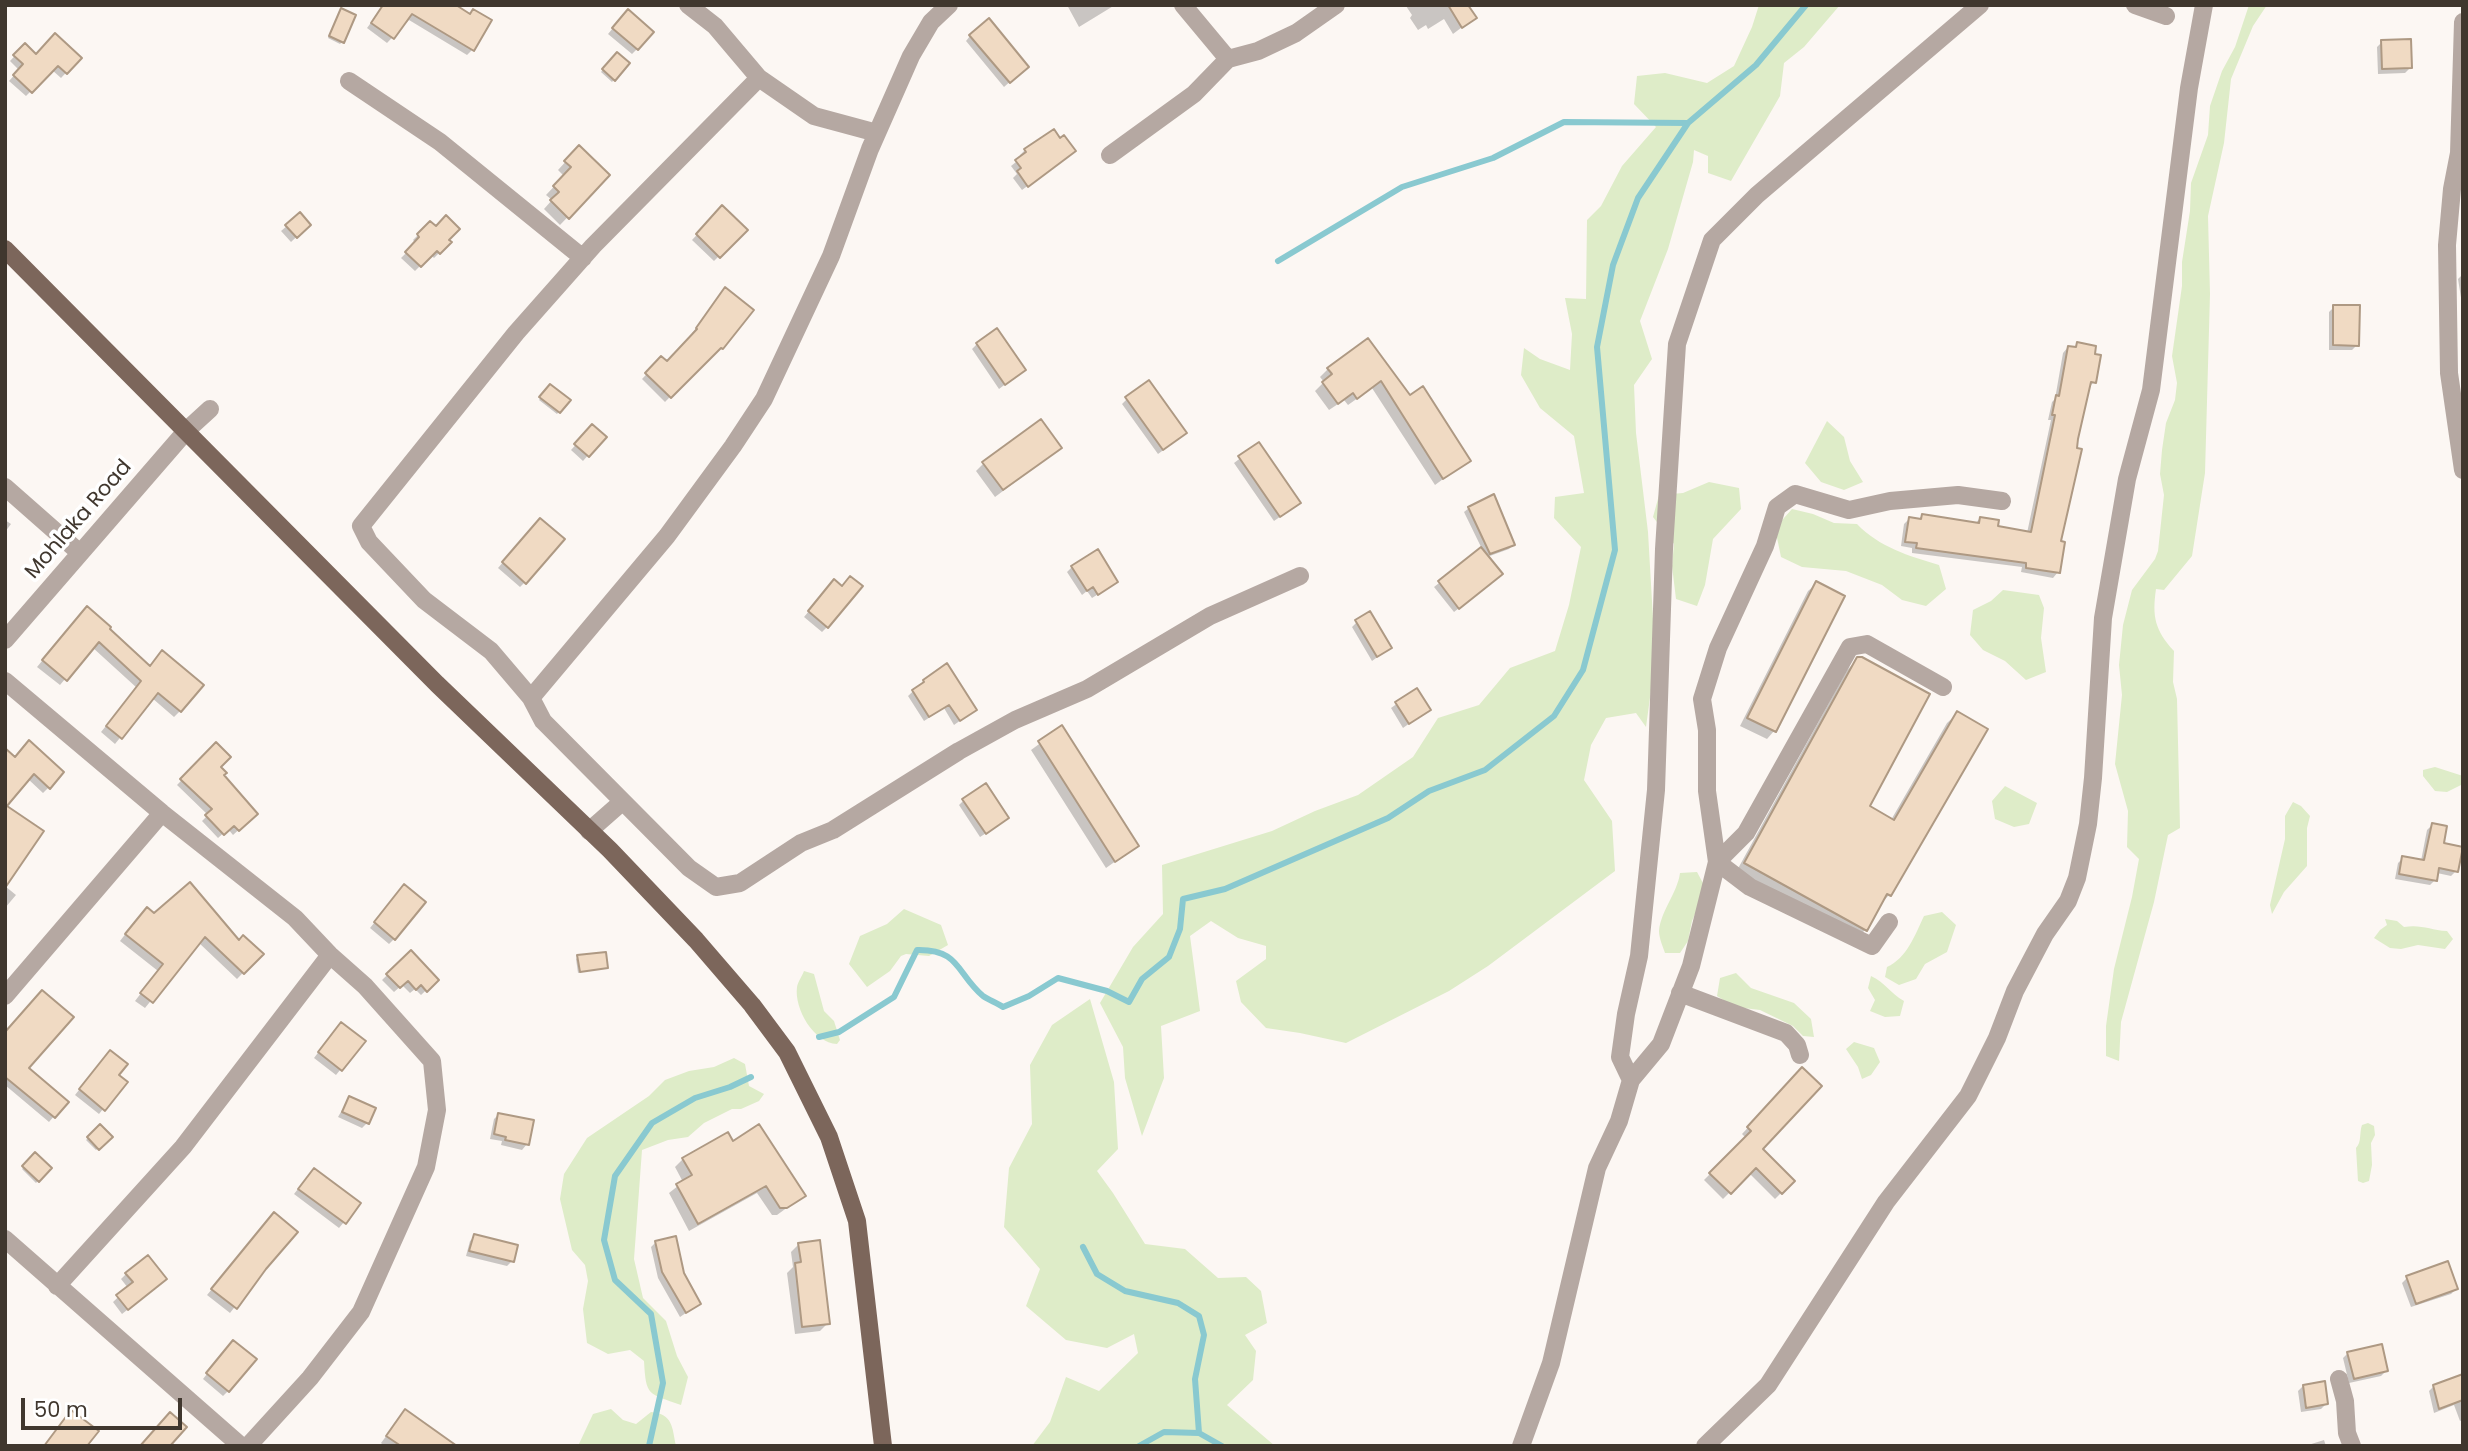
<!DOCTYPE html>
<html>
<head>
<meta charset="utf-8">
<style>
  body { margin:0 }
  #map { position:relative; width:2468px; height:1451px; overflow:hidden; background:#fcf7f3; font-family:Poppins,sans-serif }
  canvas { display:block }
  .frame { position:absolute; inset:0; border:7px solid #40372e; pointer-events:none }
  .scale { position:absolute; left:21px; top:1398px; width:161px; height:32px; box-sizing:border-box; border:4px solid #40372e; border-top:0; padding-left:9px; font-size:21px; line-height:24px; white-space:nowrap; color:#40372e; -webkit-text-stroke:5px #fff; paint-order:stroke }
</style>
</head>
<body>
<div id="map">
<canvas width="2468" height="1451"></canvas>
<div class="frame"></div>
<div class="scale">50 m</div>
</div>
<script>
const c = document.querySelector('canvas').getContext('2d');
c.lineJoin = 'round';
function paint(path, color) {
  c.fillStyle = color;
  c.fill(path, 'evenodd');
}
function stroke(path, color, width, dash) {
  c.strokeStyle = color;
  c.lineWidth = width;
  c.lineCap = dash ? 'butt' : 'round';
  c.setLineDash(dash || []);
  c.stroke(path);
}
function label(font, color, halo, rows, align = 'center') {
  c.font = font + ' Poppins,sans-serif';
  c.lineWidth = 7;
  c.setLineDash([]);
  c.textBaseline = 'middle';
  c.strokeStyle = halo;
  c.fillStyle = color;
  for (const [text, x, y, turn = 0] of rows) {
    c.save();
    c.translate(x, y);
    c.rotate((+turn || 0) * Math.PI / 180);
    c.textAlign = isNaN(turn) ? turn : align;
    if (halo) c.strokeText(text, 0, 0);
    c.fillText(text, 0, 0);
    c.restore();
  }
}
paint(new Path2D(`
  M1759 5H1840L1804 47 1784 63 1780 96 1731 181 1708 173V156L1694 150 1693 162 1668 249 1640 321 1652 359 1634 385 1636 433 1648 532 1654 636 1652 683 1646 727 1636 713 1606 718 1591 745 1584 780 1612 821 1615 871 1488 966 1449 991 1346 1043 1300 1033 1266 1028 1241 1002 1236 981 1266 959V946L1238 938 1211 921 1190 936 1200 1011 1161 1026 1164 1078 1142 1136 1125 1078 1123 1047 1100 1003 1133 947 1163 914 1162 865 1272 831 1315 811 1358 795 1413 757 1438 718 1479 705 1510 668 1555 651 1569 605 1581 547 1554 518 1555 497 1584 493 1574 436 1540 408 1521 375 1524 348 1540 359 1570 370 1572 334 1565 298 1586 299 1587 220 1601 206 1622 166 1656 127 1634 104 1637 76 1665 73 1707 83 1734 66 1752 27Z
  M2249 5H2267L2253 26 2231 79 2224 143 2208 216 2210 294 2205 473 2192 556 2164 590 2156 589C2152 617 2155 630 2174 651L2173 682 2177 699 2180 828 2168 835 2154 902 2121 1022 2119 1061 2106 1056V1026L2114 969 2132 897 2139 859 2127 847 2128 811 2115 764 2122 695 2119 665 2123 625 2132 590 2155 559 2158 551 2164 495 2160 474 2162 450 2166 423 2175 400 2177 383 2172 356 2182 286V262L2190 211 2191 183 2208 135 2210 106 2222 71 2235 47Z
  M1827 421 1844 437 1850 461 1863 482 1844 490 1821 482 1805 463Z
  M1709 482 1739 488 1741 509 1713 539 1705 585 1697 606 1676 599 1672 566 1674 544 1653 517 1659 495 1683 493Z
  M1792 509 1813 514 1834 523 1857 524C1879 547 1909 556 1939 565L1946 589 1926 606 1902 600 1882 585 1846 571 1802 567 1781 557 1775 528Z
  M2003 590 2039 595 2044 608 2041 638 2046 672 2026 680 2005 661 1983 650 1970 635 1973 610 1991 601Z
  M2435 767 2463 776V784L2447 792 2435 791 2423 776V770Z
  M2005 786 2037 803 2029 824 2014 827 1995 819 1992 801Z
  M2293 802 2301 806 2310 816 2307 828V866L2284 892 2272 914 2270 905 2285 839V816Z
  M1697 872 1704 885 1701 900 1692 921 1688 941 1680 953H1665C1663 947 1659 938 1659 931 1661 910 1677 894 1680 873Z
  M904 909 941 925 948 945 929 956 906 954 901 956 890 971 867 987 849 964 860 936 887 924Z
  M1942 912 1956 925 1947 952 1925 964 1916 979 1899 985 1885 977 1887 967C1907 958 1915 935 1924 916Z
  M2385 919 2397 921 2404 927C2421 924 2430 930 2447 931L2453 939 2445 949 2418 945 2401 949 2390 948 2374 938 2380 930 2387 925Z
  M804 971 814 974 824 1011 834 1021 840 1040 837 1044C814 1043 794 1009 797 987 798 982 802 976 804 971Z
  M1736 973 1751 988 1794 1003 1811 1019 1814 1037 1803 1036 1793 1026 1760 1010 1735 1007 1717 996 1720 978Z
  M1871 976C1886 983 1890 993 1904 1001L1900 1016 1885 1017 1870 1011 1875 1000 1868 988Z
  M1090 999 1114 1082 1118 1149 1097 1171 1113 1193 1145 1244 1185 1249 1218 1278 1246 1277 1261 1291 1267 1323 1245 1335 1256 1351 1253 1380 1227 1405 1275 1446H1032L1050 1422 1066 1377 1099 1391 1138 1353 1134 1334 1107 1348 1066 1340 1026 1306 1040 1269 1004 1227 1009 1168 1032 1124 1030 1065 1052 1025Z
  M1854 1042 1874 1048 1880 1062 1871 1075 1862 1079 1858 1067 1846 1049Z
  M734 1058 745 1064 749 1086 764 1094 759 1101 741 1109H732L704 1123 688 1137 668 1140 642 1150 634 1259 643 1298 666 1321 677 1356 688 1377 681 1405C648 1393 646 1397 644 1361L630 1350 608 1354 587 1343 583 1309 588 1281 585 1265 572 1250 560 1199 564 1174 587 1138 649 1096 665 1080 689 1071 714 1067Z
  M2368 1123 2374 1126 2375 1135 2371 1143 2372 1165 2369 1181 2363 1183 2358 1181 2356 1148C2362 1142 2359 1133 2362 1125Z
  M611 1409 623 1420 636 1424 651 1412C673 1414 672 1427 676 1446H578L593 1414Z`), '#deecc8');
paint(new Path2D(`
  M384 5H452L472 50 467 55 409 20 387 43 367 28Z
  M1067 5H1115L1079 27Z
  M1472 5 1468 9 1474 18 1453 34 1444 19 1428 29 1426 25 1418 30 1410 18 1412 15 1406 6Z
  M340 12 342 42 340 44 328 38Z
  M623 16 637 49 632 54 608 34Z
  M970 36 1022 71 1004 87 966 41Z
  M2382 42 2410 68 2405 73 2378 74 2377 47Z
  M25 45 36 56 80 58 61 78 52 70 26 96 9 81 19 70 10 61Z
  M617 54 628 63 612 82 601 72Z
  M1053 132 1068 156 1022 190 1013 178 1017 174 1011 166 1021 158 1020 155 1025 150Z
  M579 147 608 175 560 225 544 209 552 200 546 195 564 176 558 170Z
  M722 208 745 230 714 261 692 240Z
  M300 215 309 225 291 242 281 231Z
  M430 223 446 240 445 247 434 258 431 255 415 271 401 258 416 243 413 240Z
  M2463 274V310L2458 279Z
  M2334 307 2357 345 2352 350H2329V312Z
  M713 308 715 351 665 402 642 379 661 359 667 363 694 335 692 333Z
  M1367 340 1409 397 1469 460 1435 485 1372 388 1348 405 1344 400 1329 410 1315 391 1324 382 1320 377 1328 369Z
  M977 344 1024 370 999 389 972 349Z
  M2078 344 2094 382 2089 387 2076 439 2059 543 2058 572 2053 578 2021 572 2022 567 1912 553V548L1901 546 1904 524 1909 519 1918 520 1922 516 1975 524 1980 518 1996 528 2027 533 2051 420H2048L2052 402 2055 399 2063 353 2068 347 2073 348Z
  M550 386 568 400 557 414 539 400Z
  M1127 399 1180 438 1158 454 1122 404Z
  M592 427 604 437 583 461 571 450Z
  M1259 444 1294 507 1274 521 1234 463Z
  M1051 455 995 497 976 471 984 463Z
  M1469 508 1513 545 1509 549 1487 557 1496 579 1454 612 1434 587 1482 549 1464 512Z
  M5 520 11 524 5 532Z
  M535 525 525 582 520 587 498 568Z
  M1072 567 1111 586 1092 598 1087 591 1082 595 1067 572Z
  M1816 584 1843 597 1774 731 1767 739 1740 726 1808 591Z
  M829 587 827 627 822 632 804 617Z
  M81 614 107 629 180 711 174 717 152 698 115 744 101 732 137 688 92 647 60 685 37 667Z
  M1357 622 1390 648 1372 661 1352 627Z
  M1858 659 1868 807 1891 820 1947 723 1958 713 1889 895 1879 906 1865 930 1855 940 1735 874 1847 670Z
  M924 681 975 710 954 725 944 708 924 721 908 696Z
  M1416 690 1428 710 1403 728 1391 708Z
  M1061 728 1137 846 1106 868 1031 750Z
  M216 745 218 767 222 775 256 814 233 835 228 829 218 838 202 821 208 815 177 785Z
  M23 748 49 787 43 793 28 779 15 759Z
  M964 800 1002 823 980 837 959 805Z
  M2432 825 2456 871 2451 876 2437 873 2435 880 2430 885 2395 879 2398 863 2403 858 2421 861 2427 830Z
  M5 886 16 895 5 908Z
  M399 892 394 939 389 944 370 928Z
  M140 915H154L261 954 237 979 198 942 145 1008 135 1001 158 971 120 941Z
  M411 952 437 980 421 995 415 989 410 993 402 985 394 992 382 980Z
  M578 957 606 967 578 973 576 959Z
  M336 1029 363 1042 336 1075 314 1058Z
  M5 1038 26 1069 66 1102 49 1122 5 1085Z
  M105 1057 116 1075 103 1109 99 1114 75 1095Z
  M1802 1070 1761 1149 1793 1181 1775 1199 1749 1173 1723 1199 1704 1180 1746 1138 1742 1134Z
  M349 1098 367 1123 362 1128 338 1117Z
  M499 1114 527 1144 522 1150 501 1145 502 1141 490 1139 494 1119Z
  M100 1127 110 1137 96 1150 86 1140Z
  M732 1144 803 1196 777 1215H772L757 1193 689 1231 669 1193 683 1182 675 1167 683 1159Z
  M35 1155 50 1168 36 1183 22 1169Z
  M309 1175 359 1204 339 1228 294 1194Z
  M270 1219 265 1268 230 1313 207 1295Z
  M475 1236 512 1261 507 1266 466 1256 470 1241Z
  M656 1242 682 1274 699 1304 680 1317 658 1278 651 1247Z
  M799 1244 828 1323 820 1331 795 1334 787 1273 793 1267 791 1252Z
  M126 1274 160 1284 122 1314 113 1302 128 1288 121 1279Z
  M2407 1278 2456 1289 2451 1294 2411 1307 2402 1283Z
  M228 1347V1391L223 1396 203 1379Z
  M2348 1353 2386 1371 2381 1376 2349 1383 2343 1358Z
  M2463 1376V1420L2460 1421 2454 1405 2434 1413 2429 1391 2434 1386Z
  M2303 1386 2326 1404 2321 1409 2301 1412 2298 1391Z
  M405 1411 454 1446H384L381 1443Z
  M2324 1440 2326 1446H2305Z`), '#0003');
stroke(new Path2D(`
  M1278 261 1402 187 1493 158 1564 122 1688 123
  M819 1037 839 1032 894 997 917 950C960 949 956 973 983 996 989 1000 997 1003 1003 1007L1029 996 1058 978 1107 991 1129 1002 1142 979 1169 957 1180 929 1183 899 1225 889 1388 818 1429 791 1485 770 1554 716 1583 670 1615 550 1597 347 1613 265 1638 198 1688 123 1756 65 1806 5
  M1083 1247 1097 1274 1125 1291 1178 1303 1199 1316 1204 1335 1195 1379 1199 1433
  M649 1446 663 1383 651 1314 615 1280 604 1240 615 1176 652 1123 695 1098 730 1087 751 1077
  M1139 1446 1164 1432 1199 1433 1222 1446`), '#89c9d0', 6);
const building = new Path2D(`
  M383 5H456L470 14 473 9 492 20 474 51 412 14 394 39 371 23Z
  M1448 5H1468L1477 18 1462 28Z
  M341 8 356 15 344 43 329 36Z
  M628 9 654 32 638 50 612 28Z
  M989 18 1029 67 1010 83 969 35Z
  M55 33 82 58 67 74 58 66 32 93 13 75 23 64 13 55 25 43 36 54Z
  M2411 39 2412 68 2382 69 2381 40Z
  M617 52 630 63 615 81 602 69Z
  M1054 129 1060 138 1064 135 1076 151 1028 187 1017 171 1021 168 1015 160 1026 152 1024 149Z
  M579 145 610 175 569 219 550 200 559 192 553 186 571 167 564 161Z
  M722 205 748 230 720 258 696 234Z
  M300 212 311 225 297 238 285 225Z
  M446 215 460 229 449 240 452 242 440 254 437 251 421 267 405 252 419 237 417 234 430 221 436 226Z
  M725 287 754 310 723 349 721 348 671 398 645 373 661 356 667 361 697 329 696 328Z
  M2333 305H2360L2359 346 2333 345Z
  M997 328 1026 370 1005 385 976 343Z
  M1368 338 1410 395 1423 386 1471 461 1443 479 1381 381 1357 399 1353 393 1338 404 1322 382 1332 374 1327 368Z
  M2077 342 2096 346 2095 354 2101 355 2096 383 2091 382 2078 439 2077 448 2082 449 2061 541 2065 542 2060 573 2026 568V563L1916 548 1917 543 1905 542 1909 517 1921 519 1922 514 1979 523 1980 517 1999 520 1998 526 2031 532 2055 415H2052L2056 395 2059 396 2068 346 2076 347Z
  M1149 380 1187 433 1163 450 1125 397Z
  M550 384 571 400 560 413 539 397Z
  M1041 419 1062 448 1003 490 982 462Z
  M592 424 607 437 589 457 574 444Z
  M1259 442 1301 503 1280 517 1238 456Z
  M1494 494 1515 545 1490 554 1468 507Z
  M540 518 565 539 526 584 502 562Z
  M1481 547 1503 574 1459 609 1438 581Z
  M1098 549 1118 582 1098 595 1093 587 1087 591 1071 566Z
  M850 576 863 586 828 628 808 611 834 579 842 586Z
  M1816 581 1845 596 1776 732 1747 718Z
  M87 606 111 627 110 629 150 666 162 650 204 685 181 712 158 693 122 739 106 726 141 681 99 642 67 681 42 660Z
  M1370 611 1392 648 1377 657 1355 620Z
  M1857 657H1862L1930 694 1870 806 1894 820 1957 711 1988 729 1891 896 1887 894 1867 931 1744 863Z
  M947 663 977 710 960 721 949 705 929 717 912 690 924 682 923 680Z
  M1417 688 1431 710 1409 724 1395 702Z
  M1062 725 1139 846 1115 862 1038 741Z
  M29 740 64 772 50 789 34 774 7 806 44 831 5 888V748L15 757Z
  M216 742 231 757 221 767 227 773 224 775 258 814 239 831 234 826 224 835 205 815 212 809 180 779Z
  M986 783 1009 818 986 834 962 799Z
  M2432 823 2447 826 2444 843 2463 847 2458 872 2439 868 2437 881 2399 874 2402 856 2424 860Z
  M190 882 239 940 243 935 264 954 244 974 205 937 153 1003 140 993 163 964 125 934 147 907 154 913Z
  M404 884 426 902 395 940 374 922Z
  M411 950 439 980 427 992 421 985 416 990 408 981 400 988 386 974Z
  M606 952 608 968 580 972 577 955Z
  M42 990 74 1017 29 1068 69 1102 55 1118 5 1077V1032Z
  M341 1022 366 1041 342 1071 318 1052Z
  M110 1050 128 1064 119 1075 128 1082 105 1111 79 1089Z
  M1802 1067 1822 1086 1763 1149 1795 1181 1782 1194 1756 1168 1731 1194 1709 1173 1751 1131 1747 1127Z
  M349 1096 376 1108 369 1124 342 1112Z
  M498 1113 534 1120 529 1145 505 1140 506 1137 494 1134Z
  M100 1124 113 1137 99 1150 87 1137Z
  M759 1124 806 1196 787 1208H780L766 1186 698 1224 676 1184 692 1175 682 1158 728 1132 733 1141Z
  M35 1152 52 1168 39 1182 22 1166Z
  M314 1168 361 1203 346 1224 298 1189Z
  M274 1212 298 1232 266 1269 237 1309 211 1289Z
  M474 1234 518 1245 514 1262 469 1251Z
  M676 1236 684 1273 701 1304 686 1313 662 1272 655 1241Z
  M820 1240 830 1324 802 1327 795 1263 801 1262 798 1243Z
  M148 1255 167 1279 128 1310 116 1295 133 1282 125 1273Z
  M2448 1261 2458 1289 2416 1304 2406 1276Z
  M233 1340 257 1359 229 1392 206 1373Z
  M2382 1344 2388 1371 2354 1379 2347 1352Z
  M2463 1374V1400L2439 1409 2433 1385Z
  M2325 1381 2328 1404 2306 1408 2303 1385Z
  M405 1409 457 1446H401L386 1436Z
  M71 1410 99 1431 87 1446H44Z
  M170 1412 187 1427 170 1446H140Z`);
paint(building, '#f0dac3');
stroke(building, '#ae9983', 2);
stroke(new Path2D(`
  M688 5 715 26 759 78 814 116 877 133
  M1183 5 1228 59
  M2135 5 2166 16
  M2463 22 2459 153 2452 189 2447 245 2449 373 2463 470
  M759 78 593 246 516 333 361 526 369 542 424 600 491 651 531 698 543 721 689 868 716 887 740 883 801 843 833 830 959 751 1015 720 1087 689 1210 616 1300 576
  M349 81 440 142 583 258
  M1110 155 1194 94 1228 59 1258 51 1296 33 1336 5
  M5 487 80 553
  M5 640 187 430 210 409
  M5 681 162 813 295 918 330 955 365 986 432 1061 437 1110 426 1167 361 1312 310 1378 248 1446
  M531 698 667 536 733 446 764 399 831 256 870 149 911 56 931 22 949 5
  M589 831 622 802
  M1717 862 1746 833 1850 647 1867 644 1943 687
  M1717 862 1750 887 1872 946 1889 922
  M1680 993 1786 1033 1797 1045 1800 1055
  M5 996 162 813
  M1631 1080 1620 1057 1626 1014 1639 956 1656 790 1664 549 1677 344 1712 240 1757 195 1980 5
  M5 1239 241 1446
  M57 1286 183 1147 330 955
  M2339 1379 2345 1401 2347 1433 2352 1446
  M1521 1446 1551 1363 1597 1168 1619 1121 1631 1080 1661 1044 1691 966 1717 862 1707 791V730L1702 699 1718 648 1765 546 1777 507 1795 494 1849 510 1890 501 1958 495 2002 501
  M1705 1446 1768 1385 1886 1202 1968 1096 1997 1038 2015 991 2045 934 2068 901 2077 878 2088 824 2093 778 2103 618 2127 479 2151 390 2189 88 2204 5`), '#b5a8a2', 18);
stroke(new Path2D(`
  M5 249 437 684 610 850 696 940 752 1005 787 1052 829 1137 857 1221 883 1446`), '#7c665b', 18);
label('21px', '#40372e', '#fff', [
  ["Mohlaka Road",79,520,-49]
]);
</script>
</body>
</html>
